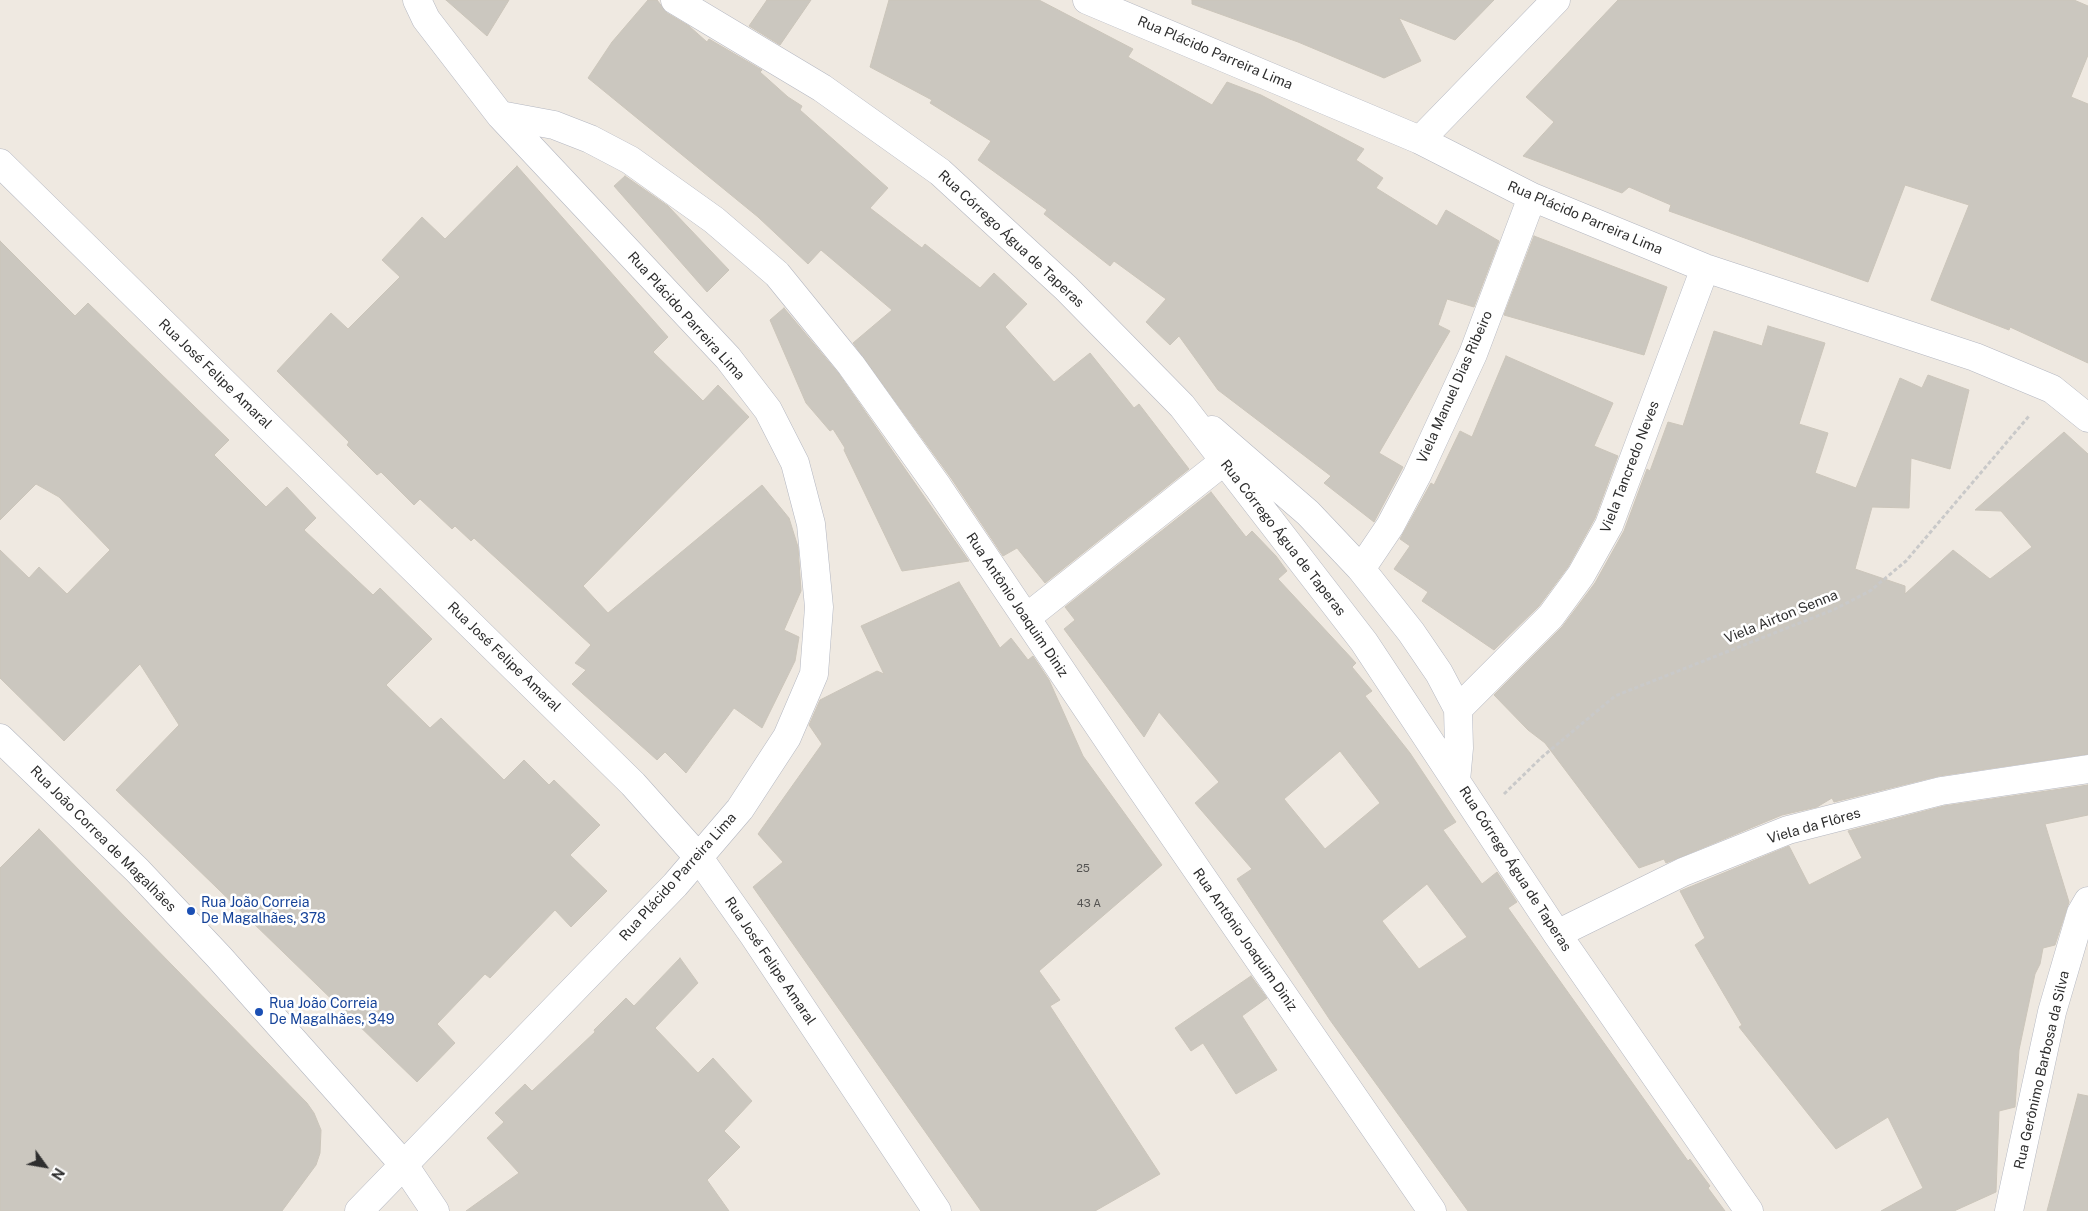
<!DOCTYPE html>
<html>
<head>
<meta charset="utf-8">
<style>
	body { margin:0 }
	#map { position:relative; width:2088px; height:1211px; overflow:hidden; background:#efe9e1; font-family:"Public Sans",sans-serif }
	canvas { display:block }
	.north { position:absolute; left:20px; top:1141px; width:50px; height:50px; -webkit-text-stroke:4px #fff; paint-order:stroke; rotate:122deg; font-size:14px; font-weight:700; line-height:20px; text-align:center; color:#2e2e2e }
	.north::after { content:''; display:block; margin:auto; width:18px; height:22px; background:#2e2e2e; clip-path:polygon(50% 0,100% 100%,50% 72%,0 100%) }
</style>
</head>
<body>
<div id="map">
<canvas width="2088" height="1211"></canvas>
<div class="north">N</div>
</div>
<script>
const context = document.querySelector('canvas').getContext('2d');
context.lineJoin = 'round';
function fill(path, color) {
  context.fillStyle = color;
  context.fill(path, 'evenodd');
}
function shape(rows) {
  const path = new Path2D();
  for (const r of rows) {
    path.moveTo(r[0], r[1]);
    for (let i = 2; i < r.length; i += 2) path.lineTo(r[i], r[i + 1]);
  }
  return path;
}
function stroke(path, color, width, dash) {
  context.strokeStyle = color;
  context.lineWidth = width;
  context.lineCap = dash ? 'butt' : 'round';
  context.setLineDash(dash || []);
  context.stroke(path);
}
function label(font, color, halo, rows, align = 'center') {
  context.font = font + ' "Public Sans",sans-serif';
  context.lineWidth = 5;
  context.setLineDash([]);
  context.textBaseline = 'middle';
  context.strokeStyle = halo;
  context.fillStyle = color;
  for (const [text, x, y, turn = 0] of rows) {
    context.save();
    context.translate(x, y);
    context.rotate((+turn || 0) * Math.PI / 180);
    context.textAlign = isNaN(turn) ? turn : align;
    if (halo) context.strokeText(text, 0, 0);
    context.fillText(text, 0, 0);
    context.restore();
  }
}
const building = shape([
	[446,0,509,0,487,36,446,0],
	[648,0,657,0,667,13,689,26,707,42,709,39,762,70,760,72,788,97,802,106,800,110,888,188,870,208,922,248,925,244,980,288,994,273,1027,304,1005,327,1054,382,1090,353,1134,408,1139,404,1189,469,1045,583,1017,548,1003,556,951,478,853,343,892,310,821,250,808,264,758,217,588,78,612,42,648,0],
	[767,0,811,0,780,45,749,26,767,0],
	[889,0,1039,0,1133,49,1128,57,1212,105,1227,82,1261,95,1364,149,1356,160,1383,178,1376,188,1437,226,1446,210,1499,241,1474,307,1447,299,1438,325,1450,331,1379,453,1403,467,1374,522,1324,483,1331,476,1218,390,1179,336,1170,345,1146,322,1166,299,1114,261,1110,266,1044,214,1047,210,978,160,991,141,930,103,932,100,870,67,889,0],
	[1192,0,1494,0,1455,40,1399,18,1421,61,1384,78,1298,42,1192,4,1192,0],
	[1618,0,2074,0,2088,6,2088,55,2071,97,2088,104,2088,363,2010,327,2009,330,1931,300,1969,205,1905,185,1868,282,1669,211,1671,205,1629,187,1622,193,1523,156,1554,122,1526,97,1618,0],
	[517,166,668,337,653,352,703,401,718,385,749,417,583,586,608,613,762,485,789,518,798,547,801,591,784,630,799,637,795,661,762,728,734,708,686,773,665,752,657,760,572,684,586,670,575,663,591,645,474,538,471,541,455,526,452,529,420,499,414,505,381,472,377,475,347,445,349,442,277,371,331,313,348,329,400,277,382,260,422,217,445,239,517,166],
	[625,176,668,206,729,270,707,292,614,186,625,176],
	[1534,236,1667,287,1644,355,1504,315,1534,236],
	[0,241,75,316,88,303,229,440,214,455,266,507,287,487,316,518,304,530,373,595,380,588,432,639,386,685,430,728,441,718,504,780,524,760,549,785,554,780,600,825,570,855,607,891,571,927,555,910,490,978,485,974,437,1024,455,1043,417,1082,116,790,179,725,140,664,64,741,0,678,0,550,29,578,39,567,67,594,110,550,59,497,36,484,0,520,0,241],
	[784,308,839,374,969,561,902,571,844,450,845,448,833,429,830,431,806,403,770,320,784,308],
	[1768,326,1825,343,1799,424,1828,433,1815,473,1856,488,1900,378,1922,388,1928,375,1969,390,1950,469,1911,458,1909,508,1872,507,1855,569,1905,586,1905,594,1953,550,1990,579,2032,547,2001,511,1975,510,2064,432,2088,454,2088,754,1939,776,1834,802,1832,798,1817,807,1782,815,1666,863,1664,859,1639,868,1545,743,1528,730,1494,695,1562,627,1595,583,1624,531,1647,469,1650,471,1668,422,1683,426,1714,331,1762,346,1768,326],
	[1506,356,1613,403,1594,446,1618,456,1595,518,1568,567,1539,606,1494,650,1422,601,1428,592,1394,569,1410,546,1400,539,1431,483,1434,485,1460,431,1472,437,1506,356],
	[1211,492,1246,537,1252,531,1276,556,1287,571,1278,579,1356,663,1352,667,1372,691,1365,696,1410,753,1456,822,1443,830,1482,884,1497,872,1517,902,1508,908,1688,1161,1690,1159,1710,1186,1708,1188,1725,1211,1468,1211,1330,1020,1237,879,1252,869,1195,803,1219,782,1159,712,1144,737,1064,629,1075,620,1065,607,1211,492],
	[1340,751,1380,803,1325,849,1284,799,1340,751],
	[1427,884,1467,937,1419,969,1382,921,1427,884],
	[959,582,1000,648,1011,638,1028,660,1033,656,1049,680,1083,756,1162,865,1039,971,1060,1000,1050,1006,1160,1174,1095,1211,981,1211,753,887,783,862,758,834,822,744,809,725,820,700,877,671,884,674,861,626,959,582],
	[2088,785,2088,815,2045,824,2069,902,2055,945,2043,948,2040,964,2035,974,2019,1050,2015,1107,1999,1111,1996,1192,1954,1211,1881,1211,1923,1188,1888,1117,1836,1149,1739,1027,1742,1025,1695,945,1705,938,1680,891,1789,846,1809,885,1862,858,1848,831,1944,806,2088,785],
	[39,829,307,1103,314,1113,321,1130,320,1153,316,1165,282,1211,0,1211,0,868,39,829],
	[680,958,698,983,655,1028,698,1073,713,1058,752,1101,724,1131,740,1147,707,1180,729,1211,466,1211,519,1173,487,1138,504,1122,495,1113,525,1084,532,1091,595,1032,594,1030,626,998,634,1006,680,958],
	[1251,976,1267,998,1242,1016,1277,1070,1236,1094,1203,1043,1191,1051,1175,1028,1251,976],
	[2078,1094,2088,1096,2088,1211,2047,1211,2078,1094]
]);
fill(building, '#cbc7bf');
stroke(building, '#cbc5ba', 1);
const minor = shape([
	[675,0,822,88,940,172,1066,288,1182,406,1364,642,1557,934,1749,1211],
	[1087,0,1420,140,1532,197,1705,268,1975,357,2052,389,2088,418],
	[500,115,554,125,590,139,630,160,714,220,777,274,851,365,938,487,1129,771,1432,1211],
	[1420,140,1556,0],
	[0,163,633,784,699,858,754,936,937,1211],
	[1212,430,1308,513,1361,569,1411,632,1439,673,1458,709,1459,748,1456,781],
	[1361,569,1390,526,1417,475,1473,354,1532,197],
	[1026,618,1223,462],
	[1458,709,1551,616,1581,575,1609,525,1705,268],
	[0,738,137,870,219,957,404,1165,435,1211],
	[1557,934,1683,872,1788,830,1941,791,2088,769],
	[359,1211,675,885,740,809,787,737,814,674,819,607,811,524,795,463,768,410,728,358,500,115,426,19,417,0],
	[2009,1211,2052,1012,2081,913,2088,901]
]);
stroke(minor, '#b4b7c1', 29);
stroke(shape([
	[1504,794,1542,757,1615,696,1835,609,1870,591,1906,561,2029,416]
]), '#c9c9c9', 3, [4, 2.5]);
stroke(minor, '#fff', 28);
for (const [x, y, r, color] of [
	[191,911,5,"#1a4fb4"],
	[259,1012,5,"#1a4fb4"]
]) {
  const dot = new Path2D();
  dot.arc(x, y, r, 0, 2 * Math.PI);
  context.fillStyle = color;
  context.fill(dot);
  stroke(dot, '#fff', 2);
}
label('11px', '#555452', null, [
	["25",1083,869],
	["43 A",1089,904]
]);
label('14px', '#2e2e2e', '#fff', [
	["Rua Plácido Parreira Lima",1215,53,23],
	["Rua Plácido Parreira Lima",1585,218,23],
	["Rua Córrego Água de Taperas",1011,239,43],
	["Rua Plácido Parreira Lima",686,316,48],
	["Rua José Felipe Amaral",215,374,44],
	["Viela Manuel Dias Ribeiro",1455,387,-66],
	["Viela Tancredo Neves",1630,467,-69],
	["Rua Córrego Água de Taperas",1283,538,52],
	["Rua Antônio Joaquim Diniz",1017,605,56],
	["Viela Airton Senna",1781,617,-22],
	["Rua José Felipe Amaral",504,657,44],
	["Viela da Flôres",1814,826,-16],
	["Rua João Correa de Magalhães",103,839,45],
	["Rua Córrego Água de Taperas",1515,869,57],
	["Rua Plácido Parreira Lima",678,877,-48],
	["Rua Antônio Joaquim Diniz",1245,940,55],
	["Rua José Felipe Amaral",770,961,56],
	["Rua Gerônimo Barbosa da Silva",2042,1070,-77]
]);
label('14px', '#164399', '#fff', [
	["Rua João Correia",201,903],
	["De Magalhães, 378",201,919],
	["Rua João Correia",269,1004],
	["De Magalhães, 349",269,1020]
], 'left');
</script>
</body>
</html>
